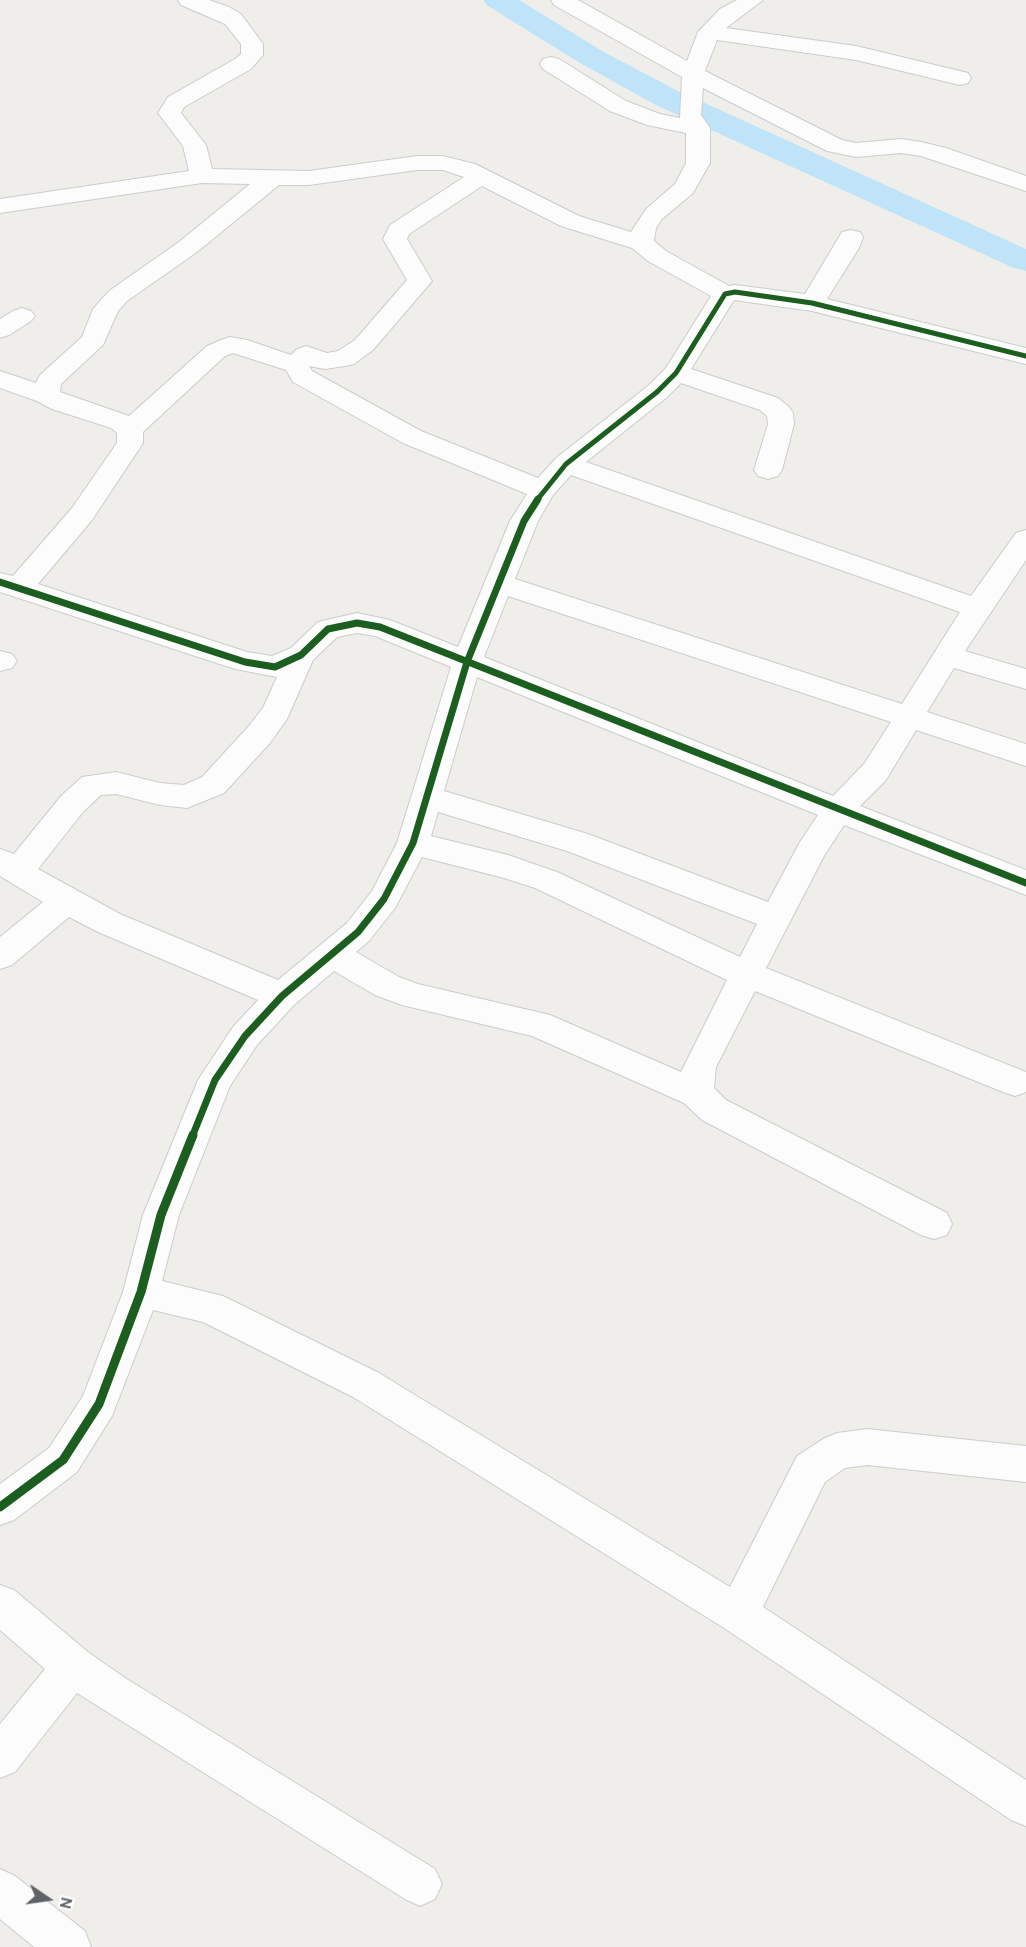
<!DOCTYPE html>
<html>
<head>
<meta charset="utf-8">
<style>
	body { margin:0 }
	#map { position:relative; width:1026px; height:1947px; overflow:hidden; background:#efeeea; font-family:Cabin,sans-serif }
	canvas { display:block }
	.north { position:absolute; left:18px; top:1869px; width:60px; height:60px; -webkit-text-stroke:4px #fff; paint-order:stroke; rotate:103deg; font-size:16px; font-weight:700; line-height:24px; text-align:center; color:#5f6368 }
	.north::after { content:''; display:block; margin:auto; width:21px; height:27px; background:#5f6368; clip-path:polygon(50% 0,100% 100%,50% 72%,0 100%) }
</style>
</head>
<body>
<div id="map">
<canvas width="1026" height="1947"></canvas>
<div class="north">N</div>
</div>
<script>
const context = document.querySelector('canvas').getContext('2d');
context.lineJoin = 'round';
function shape(rows) {
  const path = new Path2D();
  for (const r of rows) {
    path.moveTo(r[0], r[1]);
    for (let i = 2; i < r.length; i += 2) path.lineTo(r[i], r[i + 1]);
  }
  return path;
}
function fill(path, color) {
  context.fillStyle = color;
  context.fill(path, 'evenodd');
}
function stroke(path, color, width, dash) {
  context.strokeStyle = color;
  context.lineWidth = width;
  context.lineCap = dash ? 'butt' : 'round';
  context.setLineDash(dash || []);
  context.stroke(path);
}
fill(shape([
	[483,0,519,0,602,51,676,90,1026,249,1026,271,1014,268,654,104,580,63,488,6,483,0]
]), '#bfe3f9');
const minor = shape([
	[178,0,209,0,229,7,241,14,263,44,263,55,251,69,184,107,181,113,206,145,212,169,309,171,417,156,443,156,475,164,579,216,631,232,646,209,675,184,686,163,686,133,647,125,610,111,543,69,540,64,543,59,551,57,559,59,626,101,660,114,680,118,682,77,554,5,551,0,578,0,687,61,698,32,720,9,737,0,763,0,726,28,856,46,968,73,971,78,968,83,960,85,856,60,717,40,705,71,842,140,856,143,901,139,921,142,946,148,1026,176,1026,191,921,156,901,153,856,157,827,151,703,88,701,115,710,128,710,163,693,193,662,219,656,228,654,241,666,251,729,286,735,285,805,294,842,232,851,230,860,232,863,237,859,248,827,299,1026,348,1026,364,812,311,734,300,691,369,778,398,789,407,793,413,794,424,782,470,778,476,768,479,758,476,754,470,768,424,767,416,760,410,681,383,666,398,586,462,971,596,1016,533,1026,530,1026,560,965,651,1026,669,1026,689,954,668,927,712,1026,744,1026,766,916,730,886,780,860,806,1026,870,1026,895,844,825,824,856,766,968,1026,1072,1026,1092,1015,1096,1003,1092,755,991,716,1067,714,1088,726,1100,947,1213,952,1224,947,1235,934,1239,921,1235,702,1120,684,1103,532,1036,402,1005,375,995,334,971,294,1005,257,1045,230,1086,179,1215,162,1281,223,1296,379,1373,730,1587,797,1456,823,1439,837,1433,867,1429,1026,1446,1026,1482,867,1465,845,1468,825,1482,763,1607,1026,1780,1026,1826,1011,1820,724,1628,353,1397,203,1322,153,1310,112,1416,77,1472,14,1520,0,1525,0,1484,49,1448,83,1396,123,1292,143,1215,198,1080,233,1027,258,1000,98,932,69,917,12,965,0,969,0,937,43,902,0,876,0,849,14,854,61,796,82,777,116,772,160,783,184,785,202,777,248,727,263,708,277,677,235,669,0,592,0,573,13,576,72,508,117,443,117,433,111,428,52,409,37,401,0,388,0,371,36,383,40,375,82,337,93,309,109,291,179,242,250,184,202,183,0,213,0,199,189,171,183,146,158,113,168,97,235,59,241,54,241,44,225,24,181,5,178,0],
	[417,170,443,170,464,177,390,225,383,239,407,280,355,340,338,351,327,353,306,346,297,349,291,355,247,340,230,337,221,340,207,346,129,416,60,392,61,384,103,345,118,311,127,301,197,252,279,185,309,185,417,170],
	[482,186,561,226,632,248,648,261,711,296,666,368,648,386,556,458,538,478,421,431,312,371,309,366,325,369,345,366,354,364,373,350,432,281,407,239,409,234,482,186],
	[233,353,286,370,293,382,403,443,527,494,510,521,458,647,390,620,357,613,318,622,291,648,272,656,247,652,38,584,92,520,143,443,143,432,225,356,233,353],
	[571,475,960,612,902,704,515,579,538,521,553,495,571,475],
	[508,596,891,722,864,764,833,796,484,657,508,596],
	[357,633,375,636,451,667,397,843,372,891,347,923,278,980,120,914,38,869,83,812,101,795,116,794,160,805,187,808,224,793,270,743,287,719,313,660,337,637,357,633],
	[477,677,818,815,800,842,768,902,588,834,444,791,477,677],
	[438,812,567,851,757,924,740,957,557,872,508,855,431,836,438,812],
	[422,857,504,878,535,888,727,980,681,1072,550,1015,418,984,399,977,356,952,369,941,395,908,422,857],
	[22,308,31,311,35,316,31,321,9,335,0,338,0,319,13,311,22,308],
	[0,651,12,654,17,661,12,668,0,671,0,651],
	[0,1585,14,1590,88,1652,125,1678,435,1869,442,1884,435,1899,420,1906,405,1899,77,1693,15,1772,0,1778,0,1724,45,1669,0,1630,0,1585],
	[0,1869,15,1876,85,1931,91,1947,34,1947,0,1919,0,1869]
]);
stroke(minor, '#cbcccc', 2);
fill(minor, '#fdfcfc');
stroke(shape([
	[537,500,566,464,657,392,676,373,725,294,735,292,812,303,1026,356]
]), '#1b5e20', 5);
stroke(shape([
	[0,582,245,662,275,667,301,655,328,629,357,623,380,627,1026,883],
	[192,1137,215,1080,245,1036,282,996,358,932,384,899,413,843,467,662,524,521,538,499]
]), '#1b5e20', 7);
stroke(shape([
	[0,1507,63,1460,99,1404,141,1292,161,1215,193,1135]
]), '#1b5e20', 9);
</script>
</body>
</html>
